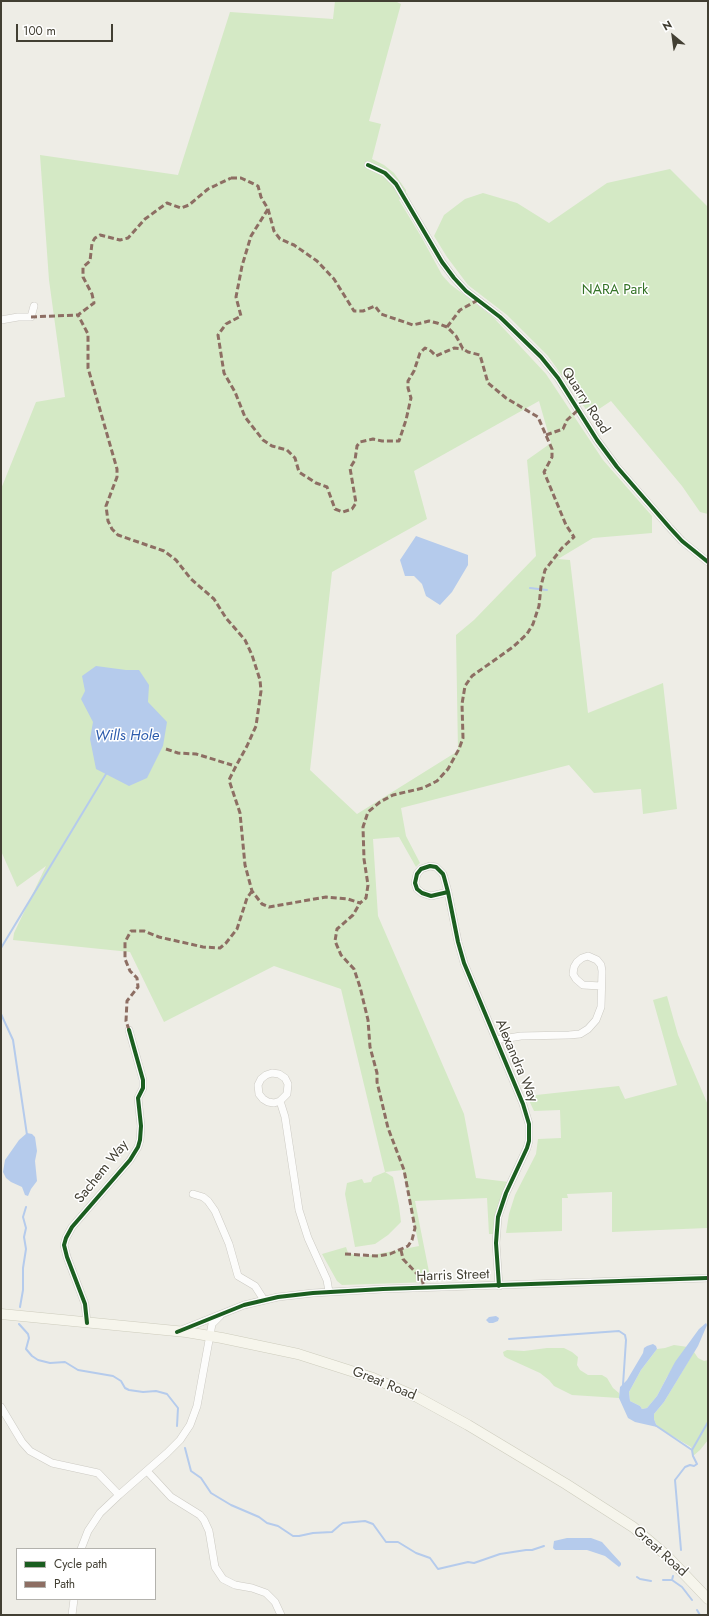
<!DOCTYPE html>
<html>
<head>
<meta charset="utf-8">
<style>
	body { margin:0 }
	#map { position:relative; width:709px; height:1616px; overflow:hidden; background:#eeede6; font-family:Jost,sans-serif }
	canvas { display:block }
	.frame { position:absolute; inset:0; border:2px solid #423f33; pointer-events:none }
	.legend { position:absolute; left:16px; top:1548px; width:140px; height:52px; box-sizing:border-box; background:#fff; border:1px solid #b3b2ad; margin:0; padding:5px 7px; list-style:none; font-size:12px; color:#423f33 }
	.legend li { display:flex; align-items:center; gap:8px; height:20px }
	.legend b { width:20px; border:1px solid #b3b2ad }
	.north { position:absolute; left:653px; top:16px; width:40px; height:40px; -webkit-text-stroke:3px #fff; paint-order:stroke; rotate:331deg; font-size:11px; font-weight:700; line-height:16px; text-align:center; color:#423f33 }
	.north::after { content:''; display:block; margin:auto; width:14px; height:18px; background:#423f33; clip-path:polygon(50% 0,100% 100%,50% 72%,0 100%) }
	.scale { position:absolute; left:16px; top:24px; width:97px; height:18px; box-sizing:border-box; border:2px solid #423f33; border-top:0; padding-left:5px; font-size:12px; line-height:14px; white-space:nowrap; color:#423f33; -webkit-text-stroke:3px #fff; paint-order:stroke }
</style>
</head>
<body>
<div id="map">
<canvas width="709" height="1616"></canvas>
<div class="frame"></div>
<ul class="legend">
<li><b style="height:5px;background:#1b5e20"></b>Cycle path</li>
<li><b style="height:5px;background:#8d6e63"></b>Path</li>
</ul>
<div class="north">N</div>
<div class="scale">100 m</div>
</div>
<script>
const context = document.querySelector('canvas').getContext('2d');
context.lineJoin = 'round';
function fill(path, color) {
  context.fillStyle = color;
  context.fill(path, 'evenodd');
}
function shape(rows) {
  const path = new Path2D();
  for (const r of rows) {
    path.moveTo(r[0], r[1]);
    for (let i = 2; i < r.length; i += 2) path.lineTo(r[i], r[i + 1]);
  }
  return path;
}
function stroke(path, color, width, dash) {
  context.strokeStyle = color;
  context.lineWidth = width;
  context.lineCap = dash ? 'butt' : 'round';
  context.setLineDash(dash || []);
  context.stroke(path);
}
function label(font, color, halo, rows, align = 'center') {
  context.font = font + ' Jost,sans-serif';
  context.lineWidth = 3;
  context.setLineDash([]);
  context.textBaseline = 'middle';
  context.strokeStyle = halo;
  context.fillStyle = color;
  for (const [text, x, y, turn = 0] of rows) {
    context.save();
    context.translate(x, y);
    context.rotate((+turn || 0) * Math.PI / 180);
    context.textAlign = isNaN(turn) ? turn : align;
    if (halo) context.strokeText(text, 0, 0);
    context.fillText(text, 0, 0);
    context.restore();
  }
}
fill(shape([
	[335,1,395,1,401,4,369,121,381,124,372,159,384,165,394,173,406,190,406,193,408,194,399,200,422,238,442,275,450,284,493,317,546,374,603,460,652,516,652,533,593,538,558,559,570,560,588,713,663,683,677,809,643,814,641,789,594,793,569,765,401,808,406,836,420,863,416,867,399,837,373,839,378,916,464,1114,476,1178,509,1182,494,1234,489,1234,487,1198,415,1201,431,1282,342,1285,337,1281,322,1254,346,1247,348,1253,362,1257,419,1246,403,1170,385,1172,393,1177,399,1206,401,1222,388,1235,375,1244,355,1247,345,1194,347,1183,362,1179,364,1183,371,1182,373,1177,385,1172,341,989,274,966,164,1022,130,952,13,940,14,933,46,866,17,887,1,851,1,489,36,402,65,397,49,280,40,155,178,175,230,12,333,19],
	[539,401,551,443,527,460,536,556,474,620,456,635,458,751,357,814,310,770,332,572,427,519,414,471],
	[670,169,708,207,708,514,700,512,682,486,611,401,590,415,548,356,507,315,468,285,447,257,434,236,444,215,465,199,483,193,517,203,549,223,607,183],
	[667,996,678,1035,708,1105,707,1228,612,1232,612,1192,567,1194,568,1198,562,1198,562,1231,506,1233,509,1214,515,1195,536,1154,538,1139,561,1138,560,1110,534,1111,527,1096,619,1086,625,1099,677,1085,653,1000],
	[674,1345,688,1347,667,1377,657,1396,647,1408,642,1409,640,1406,630,1401,629,1392,641,1370,657,1349,665,1348],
	[547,1348,564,1348,572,1352,578,1357,577,1365,580,1370,588,1375,602,1375,607,1378,613,1388,619,1393,619,1398,572,1395,554,1386,549,1380,540,1373,507,1358,504,1356,503,1352,507,1350,524,1351],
	[694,1352,698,1358,704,1361,708,1360,708,1440,700,1450,693,1456,692,1450,691,1447,657,1427,654,1419,654,1414,664,1402]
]), '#d4e9c5');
fill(shape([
	[416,536,468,555,468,565,452,592,440,605,426,596,422,584,414,576,405,576,400,560],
	[96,666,126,670,139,670,149,685,148,702,167,722,163,746,147,778,129,786,96,769,90,739,93,722,81,699,85,691,82,676],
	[27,1133,32,1134,35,1137,37,1151,35,1161,37,1181,31,1189,28,1196,25,1195,22,1187,11,1182,6,1178,3,1172,5,1160,19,1140],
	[496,1316,499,1318,498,1321,493,1323,489,1323,486,1320,489,1317],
	[706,1323,707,1325,698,1346,664,1402,654,1414,654,1419,657,1427,635,1422,628,1418,619,1398,620,1387,627,1380,643,1353,644,1348,647,1346,653,1344,656,1346,657,1349,641,1370,629,1392,630,1401,640,1406,642,1409,647,1408,657,1396,675,1362,699,1329],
	[567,1538,591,1538,602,1542,610,1551,621,1563,621,1565,619,1567,605,1556,587,1550,555,1550,553,1548,554,1541]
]), '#b5cbec');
stroke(shape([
	[530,588,547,590],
	[1,948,106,774],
	[1,1014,13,1040,27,1135],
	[20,1307,23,1290,23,1268,26,1249,24,1237,26,1228,23,1217,26,1207],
	[19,1324,28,1334,29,1338,26,1349,32,1356,38,1360,50,1363,65,1362,78,1370,113,1376,121,1381,125,1388,129,1390,143,1392,156,1391,167,1394,178,1408,177,1426],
	[509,1339,619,1331,625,1335,626,1340,623,1385],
	[655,1425,692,1450],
	[185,1448,191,1471,201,1478,211,1493,231,1505,259,1517,267,1523,278,1526,293,1536,299,1536,313,1533,332,1532,340,1525,343,1523,365,1521,373,1524,386,1542,398,1542,416,1553,430,1558,438,1569,468,1562,474,1563,500,1554,526,1550,532,1550,544,1546],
	[681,1550,675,1480,685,1467,690,1465,694,1466,697,1464,693,1456,692,1450,708,1422],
	[673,1576,672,1580,682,1587,692,1600],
	[637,1577,640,1579,651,1581],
	[663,1580,672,1580],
	[697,1610,700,1615]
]), '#b5cbec', 2);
const street = shape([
	[368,165,385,173,396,184,442,262,454,278,466,291,500,317,541,357,558,378,597,440,617,467,670,528,682,541,708,562],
	[1,320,18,317,31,317,34,306],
	[448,892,431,896,422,893,417,889,415,883,417,874,421,869,430,866,436,867,443,874,444,877,448,892,458,942,464,963,523,1104,529,1124,529,1141,527,1148,506,1193,498,1217,496,1243,499,1286],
	[496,1040,521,1036,569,1035,580,1034,588,1029,596,1020,601,1007,602,971,601,965,597,960,588,956,582,958,577,962,574,967,573,974,576,979,583,985,601,986],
	[280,1101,274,1103,268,1102,263,1099,259,1094,258,1085,261,1079,266,1075,272,1073,279,1074,285,1078,288,1084,287,1094,280,1101,285,1117,299,1210,308,1238,327,1280,329,1292],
	[193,1194,203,1197,208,1201,215,1211,229,1244,238,1276,255,1286,264,1300],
	[87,1323,85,1304,67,1257,64,1245,66,1238,72,1227,130,1160,138,1147,140,1140,141,1126,138,1098,143,1088,143,1080,129,1030],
	[179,1331,244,1305,278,1297,313,1293,383,1289,708,1278],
	[1,1407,22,1442,30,1451,52,1463,98,1473,119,1495],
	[147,1471,171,1497,200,1515,204,1520,209,1531,215,1567,223,1579,235,1585,252,1588,266,1593,275,1602,281,1615],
	[81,1549,88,1531,100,1513,119,1495,167,1453,180,1440,190,1425,197,1406,212,1324,220,1316],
	[72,1615,74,1599]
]);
const secondary = shape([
	[1,1314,186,1332,222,1338,298,1354,373,1378,417,1397,468,1425,566,1484,633,1527,666,1555,708,1599]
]);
stroke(street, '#cccac3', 8);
stroke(secondary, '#cdccbd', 11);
stroke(street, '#fcfcfb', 7);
stroke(secondary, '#f6f5ec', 10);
stroke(shape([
	[231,178,241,178,258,186,261,197,268,209,274,231,280,239,294,245,317,261,334,279,354,311,363,311,375,306,381,314,413,325,429,321,437,323,447,327,456,336,463,349,468,352,480,355,488,383,506,398,538,417,552,449,552,457,544,472,566,525,574,537,562,548,545,570,541,586,539,606,533,624,527,634,513,647,472,676,465,686,462,704,463,738,459,749,448,769,437,781,423,788,393,795,380,802,368,812,363,827,364,859,368,885,366,898,360,903,348,899,326,897,269,907,262,904,252,891,245,865,240,813,229,780,236,766,247,746,256,726,261,691,260,680,252,655,245,640,226,618,214,599,191,579,176,560,164,551,118,535,112,529,108,521,106,506,117,477,117,469,88,368,88,334,78,315,94,303,92,294,83,277,83,267,90,261,92,243,95,238,100,235,120,240,128,238,145,219,167,203,181,208,189,205,208,189,231,178],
	[268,209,251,236,242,266,236,297,241,316,226,324,218,335,224,373,235,392,245,417,263,440,272,446,287,450,295,458,299,472,316,483,327,487,335,509,343,512,352,509,356,503,350,468,355,460,357,446,360,442,373,439,382,441,399,441,406,420,411,398,408,388,408,381,414,371,420,353,425,348,431,351,436,356,454,348,463,349],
	[31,317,78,315],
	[447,327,460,310,478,300],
	[546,435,563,429,567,420,578,410],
	[166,749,178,753,196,754,232,765],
	[129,1030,126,1021,127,1001,138,987,137,978,130,971,125,959,125,942,131,931,144,931,159,937,203,947,220,948,226,943,237,929,247,898,252,891],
	[401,1250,403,1259,422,1279,424,1288],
	[345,1254,378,1256,390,1254,408,1246,412,1240,415,1228,404,1170,388,1128,377,1082,377,1073,370,1047,368,1020,360,987,354,969,341,955,335,941,337,929,353,915,360,903]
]), '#8d6e63', 3, [6, 3]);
stroke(shape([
	[368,165,385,173,396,184,442,262,454,278,466,291,500,317,541,357,558,378,597,440,617,467,670,528,682,541,708,562],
	[448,892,431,896,422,893,417,889,415,883,417,874,421,869,430,866,436,867,443,874,444,877,448,892,458,942,464,963,523,1104,529,1124,529,1141,527,1148,506,1193,498,1217,496,1243,499,1286],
	[87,1323,85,1304,67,1257,64,1245,66,1238,72,1227,130,1160,138,1147,140,1140,141,1126,138,1098,143,1088,143,1080,129,1030],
	[177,1332,244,1305,278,1297,313,1293,383,1289,708,1278]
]), '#1b5e20', 4);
label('14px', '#347327', '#fff', [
	["NARA Park",615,291]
]);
label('14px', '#423f33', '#fff', [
	["Quarry Road",585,401,57],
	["Alexandra Way",516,1061,67],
	["Sachem Way",102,1172,-51],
	["Harris Street",453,1276,-2],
	["Great Road",384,1384,22],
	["Great Road",660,1552,42]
]);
label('italic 15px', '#2d5cad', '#fff', [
	["Wills Hole",127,736]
]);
</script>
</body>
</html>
